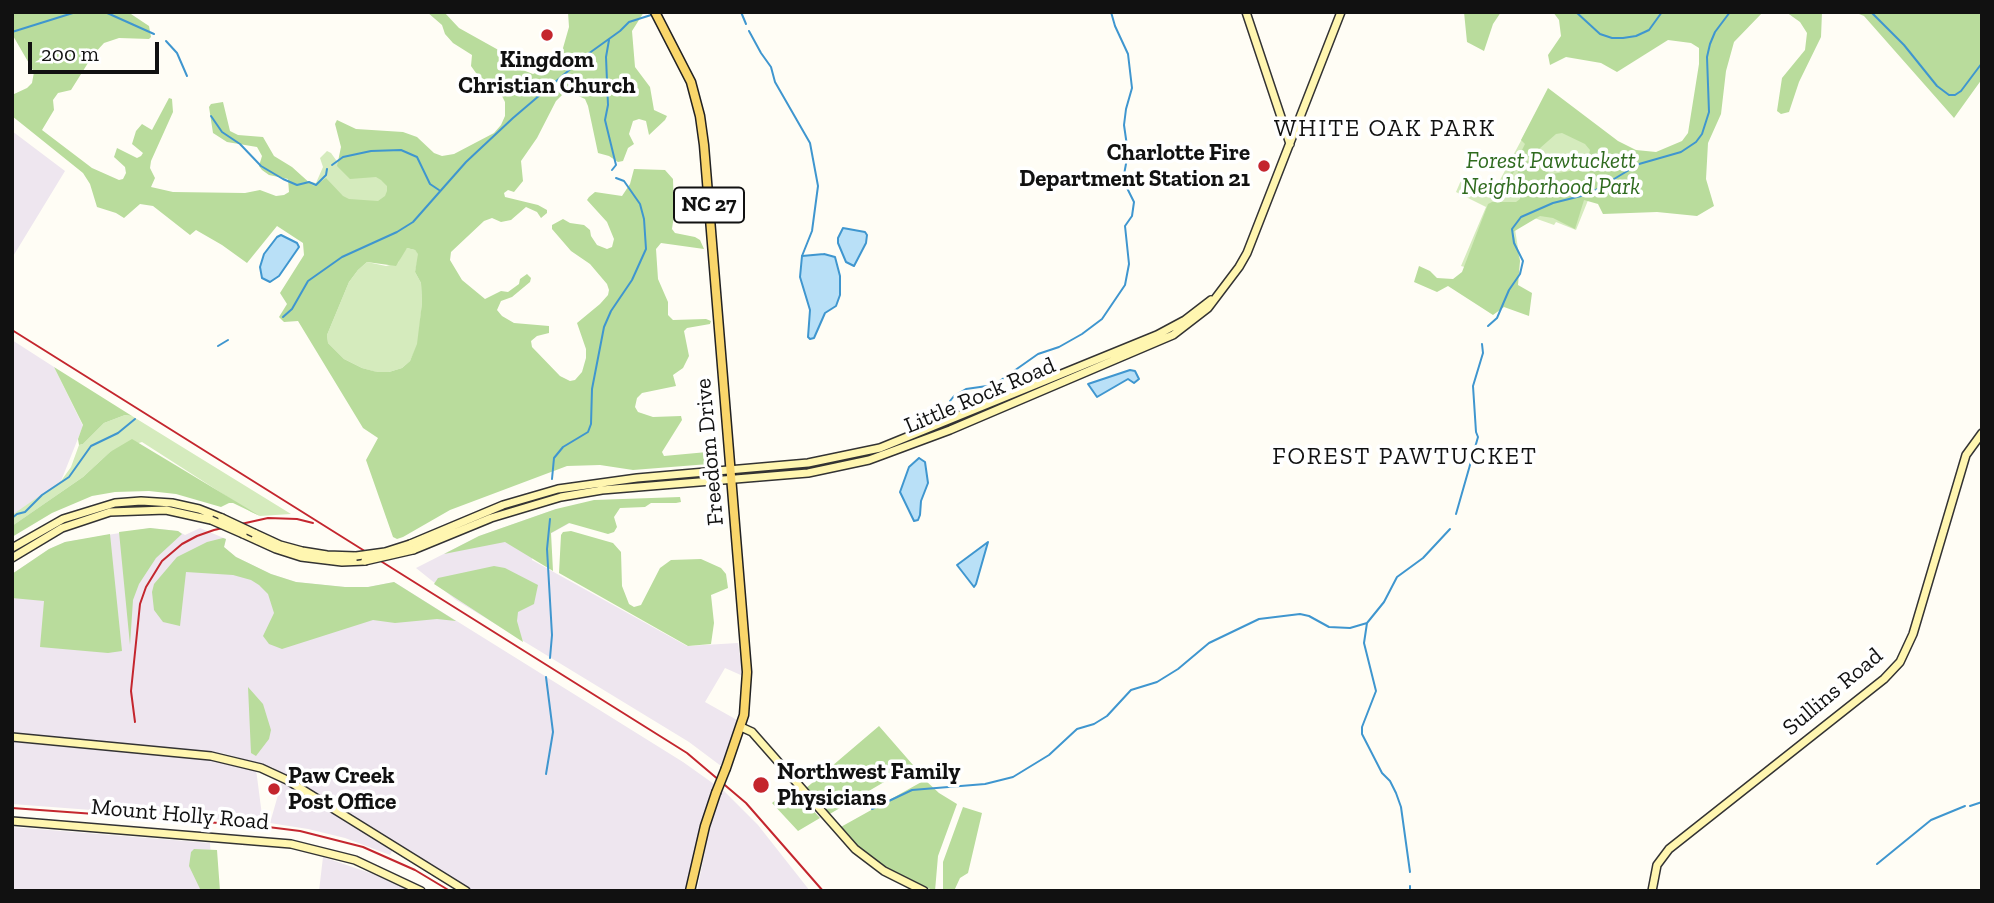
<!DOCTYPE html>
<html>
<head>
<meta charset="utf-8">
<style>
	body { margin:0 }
	#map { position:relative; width:1994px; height:903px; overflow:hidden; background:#fffdf5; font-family:"Zilla Slab",serif }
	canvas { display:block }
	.frame { position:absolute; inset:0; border:14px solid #111; pointer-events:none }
	.scale { position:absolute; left:28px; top:42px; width:131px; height:32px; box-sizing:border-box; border:4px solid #111; border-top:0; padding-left:9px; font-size:21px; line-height:24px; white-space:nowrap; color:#111; -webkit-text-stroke:5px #fff; paint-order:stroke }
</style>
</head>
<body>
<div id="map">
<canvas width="1994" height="903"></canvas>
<div class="frame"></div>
<div class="scale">200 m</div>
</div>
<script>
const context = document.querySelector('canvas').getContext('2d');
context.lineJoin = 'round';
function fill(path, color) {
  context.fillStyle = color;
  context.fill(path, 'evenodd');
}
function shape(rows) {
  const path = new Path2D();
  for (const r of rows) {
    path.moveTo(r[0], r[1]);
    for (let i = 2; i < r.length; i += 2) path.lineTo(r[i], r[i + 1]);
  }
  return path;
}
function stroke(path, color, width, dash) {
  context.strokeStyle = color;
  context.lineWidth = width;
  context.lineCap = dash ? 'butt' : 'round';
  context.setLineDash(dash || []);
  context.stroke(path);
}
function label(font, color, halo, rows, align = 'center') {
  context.font = font + ' "Zilla Slab",serif';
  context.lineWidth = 7;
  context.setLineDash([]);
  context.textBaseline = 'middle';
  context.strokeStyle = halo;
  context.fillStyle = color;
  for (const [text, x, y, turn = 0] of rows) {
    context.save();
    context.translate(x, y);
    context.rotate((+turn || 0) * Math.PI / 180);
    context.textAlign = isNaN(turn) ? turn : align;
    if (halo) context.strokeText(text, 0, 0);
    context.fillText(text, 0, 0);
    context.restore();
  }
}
fill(shape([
	[12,131,65,171,12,258],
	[12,340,54,367,83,426,61,481,58,494,12,526],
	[556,509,595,509,532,544,532,560,687,646,738,643,743,676,725,668,705,702,737,720,721,766,689,742,456,600,416,568,479,536],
	[150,528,178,531,185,535,200,528,226,539,224,547,236,557,271,574,296,582,345,587,368,587,394,582,683,762,714,784,685,891,471,891,272,767,222,753,12,733,12,574,49,549,65,542],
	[12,742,202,759,241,764,256,769,263,823,12,804],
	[282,781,393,849,390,855,345,838,308,829,270,823],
	[723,790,758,825,810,891,697,891,710,825],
	[12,827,210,843,213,891,12,891],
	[323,857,373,874,410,891,319,891]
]), '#eee6ef');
fill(shape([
	[1546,94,1672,178,1593,188,1576,230,1556,222,1554,225,1512,210,1520,261,1512,281,1461,266,1486,207,1456,192,1462,178,1493,193],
	[327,151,331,153,346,174,380,174,391,186,387,203,318,199,304,181,316,183,323,167,320,158],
	[407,248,415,250,419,254,415,272,421,283,422,303,418,344,410,361,402,368,389,372,376,372,362,368,344,359,328,343,327,335,349,282,358,270,367,262,386,266,398,263,403,251],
	[125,415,132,416,291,514,260,516,251,512,142,442,110,452,83,477,12,526,12,515,61,481,71,467,79,445,83,444,104,423]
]), '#d5ebbd');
fill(shape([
	[12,12,128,12,149,26,151,37,149,39,119,38,104,43,93,55,71,90,58,93,53,100,54,110,42,130,92,168,119,180,123,179,126,173,125,167,114,157,117,148,137,158,141,156,143,153,132,144,136,131,142,124,152,130,169,98,172,99,173,112,151,161,150,168,155,178,151,187,173,192,245,193,260,190,276,196,284,195,289,192,288,179,269,175,262,170,259,166,262,156,257,147,227,142,213,133,209,107,211,104,223,102,230,131,238,135,263,137,274,156,292,167,312,185,315,186,326,178,343,196,349,199,378,201,385,196,387,191,387,186,381,180,376,177,350,179,337,166,341,147,335,124,337,120,356,129,403,132,417,137,434,153,442,156,454,154,494,133,501,125,505,116,505,102,501,94,476,73,471,66,472,55,453,43,445,34,442,25,427,12,444,12,459,28,502,52,520,69,533,74,551,66,561,55,569,27,568,12,644,12,632,31,635,67,650,87,654,110,667,116,665,120,649,135,646,121,639,119,633,121,629,134,634,144,628,148,623,161,618,162,609,156,598,153,588,106,585,99,572,93,563,94,556,101,537,138,521,161,523,181,514,192,508,190,504,193,505,197,538,205,547,210,547,213,541,218,537,212,526,207,511,220,501,222,492,218,484,221,451,252,450,260,462,280,485,299,501,291,508,292,519,284,520,279,527,274,531,278,530,282,512,297,501,301,497,310,502,316,514,323,549,326,549,333,537,336,531,341,532,347,560,376,570,381,575,380,582,372,586,358,586,349,577,323,600,304,608,295,609,290,607,284,590,264,571,251,552,229,552,225,563,219,570,223,584,225,590,230,591,236,597,245,607,249,612,247,614,239,607,222,587,200,589,197,595,192,622,196,630,184,634,169,665,170,673,179,674,215,672,229,675,233,695,237,700,240,704,249,661,243,656,249,658,279,668,302,668,315,673,320,706,319,711,321,710,324,687,328,684,331,689,356,683,368,673,375,676,386,642,393,637,398,635,407,638,412,653,417,681,416,682,420,662,452,664,456,718,451,720,454,718,459,709,464,633,470,600,465,567,466,450,510,403,537,397,539,393,537,366,460,378,438,363,428,298,321,284,322,279,317,287,304,280,293,304,255,303,243,277,226,247,263,222,245,196,230,190,235,153,206,140,204,124,218,116,213,97,207,90,184,83,173,12,116,12,95,27,88,32,83,34,72,12,34],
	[407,248,415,250,418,254,415,272,421,283,422,303,417,344,410,361,402,368,389,372,377,372,362,368,344,359,328,343,327,335,349,282,358,270,367,262,396,266],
	[1464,12,1501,12,1493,24,1484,51,1467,42],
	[1553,12,1763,12,1734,42,1726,71,1721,114,1708,143,1706,179,1714,206,1697,216,1657,212,1603,214,1598,204,1584,200,1575,229,1553,218,1540,216,1513,232,1520,261,1518,285,1532,293,1529,316,1504,307,1493,315,1448,286,1437,292,1414,282,1419,266,1430,271,1437,278,1453,279,1462,272,1488,204,1492,202,1516,202,1520,199,1521,190,1518,183,1513,181,1523,163,1537,157,1540,159,1542,170,1552,174,1570,171,1588,158,1590,150,1585,144,1562,133,1556,134,1531,156,1521,160,1503,190,1500,193,1494,193,1502,179,1507,180,1525,144,1521,140,1548,88,1618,141,1636,150,1656,152,1682,141,1688,133,1699,64,1699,48,1691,43,1668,40,1617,72,1601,63,1566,57,1550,65,1548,55,1561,36,1559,20],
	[1786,12,1822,12,1821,37,1799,82,1789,112,1781,114,1777,111,1782,78,1805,50,1807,33,1800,22],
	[1854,12,1982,12,1982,79,1954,118,1864,16],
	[54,367,132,416,125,415,104,423,83,444,79,445,78,439,83,425],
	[132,439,260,516,233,503,229,503,221,507,176,494,149,491,115,492,92,496,52,513,12,537,12,526,83,477,110,452],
	[680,497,681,502,676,503,651,503,645,507,620,508,614,517,617,527,614,532,608,534,569,523,551,533,553,571,505,542,444,554,479,536,556,509,594,500],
	[150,528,178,531,182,534,156,558,139,584,133,600,130,645,119,532],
	[571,531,613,543,621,552,622,586,629,604,634,607,641,605,660,568,671,560,701,559,721,568,726,574,728,588,711,595,714,623,711,644,688,646,559,573,561,535,563,532],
	[110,534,122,651,108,653,40,647,44,601,12,598,12,574,49,549,65,542],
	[223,538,226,539,224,547,236,557,271,574,296,582,345,587,368,587,394,582,456,621,437,619,395,623,373,620,282,649,269,644,263,636,274,613,268,594,259,585,251,580,233,575,186,572,180,626,163,622,154,610,152,592,154,584,177,557,207,542],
	[494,566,505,568,538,585,534,604,518,612,517,621,523,642,434,584,438,578],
	[248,687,263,704,271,730,269,739,256,756,251,753],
	[879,726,913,765,828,815,805,789],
	[925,780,939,793,957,804,938,856,935,891,892,873,877,862,859,849,839,828],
	[792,787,820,818,798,831,772,803],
	[963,807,982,813,968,873,960,878,954,891,943,891,943,862],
	[194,849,217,850,220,891,201,891,189,866,191,852]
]), '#b9dc9c');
const water = shape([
	[843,228,865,232,867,235,866,243,854,266,846,262,838,243,838,238,843,228],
	[281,235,297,243,299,247,279,276,270,282,262,278,260,267,264,254,277,237,281,235],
	[824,254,835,257,840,276,840,295,836,306,825,313,814,338,810,339,808,337,810,310,800,277,802,256,824,254],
	[1130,370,1135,371,1139,379,1134,383,1128,379,1097,397,1088,384,1130,370],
	[919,458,925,462,928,483,921,501,920,515,918,520,914,521,900,492,909,467,919,458],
	[988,542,976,584,974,587,957,565,988,542]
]);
fill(water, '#b9e0f7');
stroke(water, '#3f96cf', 2);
stroke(shape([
	[105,12,154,34],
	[741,12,746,24],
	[1576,12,1600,34,1612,38,1623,38,1636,36,1649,30,1662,12],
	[1871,12,1904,45,1937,86,1949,95,1955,95,1961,91,1982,63],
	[749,31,761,53,771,67,775,82,810,143,818,186,812,231,802,256],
	[12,32,76,12],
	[609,40,606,57,608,105,605,120,616,165,612,170],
	[166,41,177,53,187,76],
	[211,116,222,132,240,144,261,166,283,179,297,185,309,182,316,185,326,175,327,169],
	[332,165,343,157,371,151,401,150,417,157,430,184,439,190],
	[283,317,292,309,308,281,342,257,397,232,413,222,466,162,513,118,588,54,620,31,629,22,651,15],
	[1488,326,1497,318,1509,290,1520,274,1523,261,1514,243,1512,229,1521,217,1553,203,1589,194,1639,164,1681,152,1696,142,1702,134,1709,112,1707,57,1710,44,1715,32,1730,12],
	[218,346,228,340],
	[950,401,954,396,966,389,994,385,1038,354,1059,347,1082,334,1102,319,1125,285,1129,264,1125,226,1132,216,1134,202,1123,180,1128,153,1124,125,1126,109,1132,88,1128,54,1115,26,1111,12],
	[552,479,554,458,563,447,588,432,591,424,592,389,604,327,611,311,632,280,646,249,644,219,640,204,624,181,616,178],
	[1456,514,1478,437,1476,432,1473,386,1483,353,1482,344],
	[12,518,17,514,25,512,42,495,69,477,91,446,118,433,135,419],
	[550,658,552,635,547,549,550,519],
	[546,774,553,732,546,677],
	[1970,806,1982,802],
	[872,809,912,790,985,784,1013,777,1049,755,1077,729,1094,724,1107,716,1131,690,1157,682,1178,669,1209,643,1259,619,1300,614,1309,616,1329,627,1350,628,1367,623],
	[1877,864,1931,820,1965,806],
	[1410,872,1401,807,1396,793,1390,781,1382,773,1362,734,1362,727,1376,691,1364,643,1367,623,1384,602,1397,577,1423,558,1450,529],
	[1410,891,1410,886]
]), '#3f96cf', 2);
const secondary = shape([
	[1246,12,1290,144],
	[254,533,280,545,302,551,327,555,356,556],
	[243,534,276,549,301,557,342,562,365,561],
	[410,544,503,505,558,489,637,478,808,463,880,448,1157,335,1185,320,1211,300],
	[12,548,63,519,115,503,141,501,172,503,199,509,222,518],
	[413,550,491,518,561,497,602,490,808,473,869,460,950,430,1173,335,1208,308,1239,267,1247,253,1341,12],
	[12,558,62,528,110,512,166,510,211,520],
	[741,727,752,732,855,849,884,871,924,891],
	[12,737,211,756,261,768,287,780,466,891],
	[12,821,291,844,355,860,421,891],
	[1652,891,1657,865,1669,849,1884,679,1900,662,1913,634,1966,455,1982,433]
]);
const primary = shape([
	[655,12,691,82,700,116,704,145,747,672,744,715,726,768],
	[690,891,705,826,716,793]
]);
stroke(secondary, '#333', 10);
stroke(primary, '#222', 11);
stroke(secondary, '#fff6b0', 7);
stroke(primary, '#f9d66b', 8);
stroke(shape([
	[12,330,687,753,746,803,823,891],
	[135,722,131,691,140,604,146,587,162,561,182,544,197,536,214,530,268,518,297,519,313,523],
	[12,808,260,826,300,831,363,847,415,870,450,891]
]), '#c4262e', 2);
const secondaryBridge = shape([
	[222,518,254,533],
	[211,520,243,534],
	[356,556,385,552,410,544],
	[365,561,413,550]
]);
const primaryBridge = shape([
	[716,793,726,768]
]);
stroke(secondaryBridge, '#333', 10, []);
stroke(primaryBridge, '#222', 11, []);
stroke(secondaryBridge, '#fff6b0', 7);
stroke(primaryBridge, '#f9d66b', 8);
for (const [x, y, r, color] of [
	[547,35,7,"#c4262e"],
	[1264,166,7,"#c4262e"],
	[761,785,9,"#c4262e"],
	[274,789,7,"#c4262e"]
]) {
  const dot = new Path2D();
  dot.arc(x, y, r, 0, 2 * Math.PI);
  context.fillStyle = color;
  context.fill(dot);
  stroke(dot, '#fff', 2.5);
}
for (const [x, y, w] of [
	[709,205,70]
]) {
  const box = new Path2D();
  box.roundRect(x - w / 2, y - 17.5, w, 35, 5);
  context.fillStyle = '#fff';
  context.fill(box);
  stroke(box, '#111', 2);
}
label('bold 21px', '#111', null, [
	["NC 27",709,205]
]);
label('bold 23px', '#111', '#fff', [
	["Kingdom",547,60,"center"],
	["Christian Church",547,86,"center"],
	["Charlotte Fire",1250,153,"right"],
	["Department Station 21",1250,179,"right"],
	["Northwest Family",777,772],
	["Physicians",777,798],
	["Paw Creek",288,776],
	["Post Office",288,802]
], 'left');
label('italic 23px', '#2f6b1f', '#fff', [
	["Forest Pawtuckett",1551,161],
	["Neighborhood Park",1551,187]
]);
label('23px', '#111', '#fff', [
	["Little Rock Road",980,396,-23],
	["Freedom Drive",710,452,-95],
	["Sullins Road",1833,692,-40],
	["Mount Holly Road",180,815,5]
]);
context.letterSpacing = '2px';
label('24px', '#111', '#fff', [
	["WHITE OAK PARK",1385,129],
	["FOREST PAWTUCKET",1405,457]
]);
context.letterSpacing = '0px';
</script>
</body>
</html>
